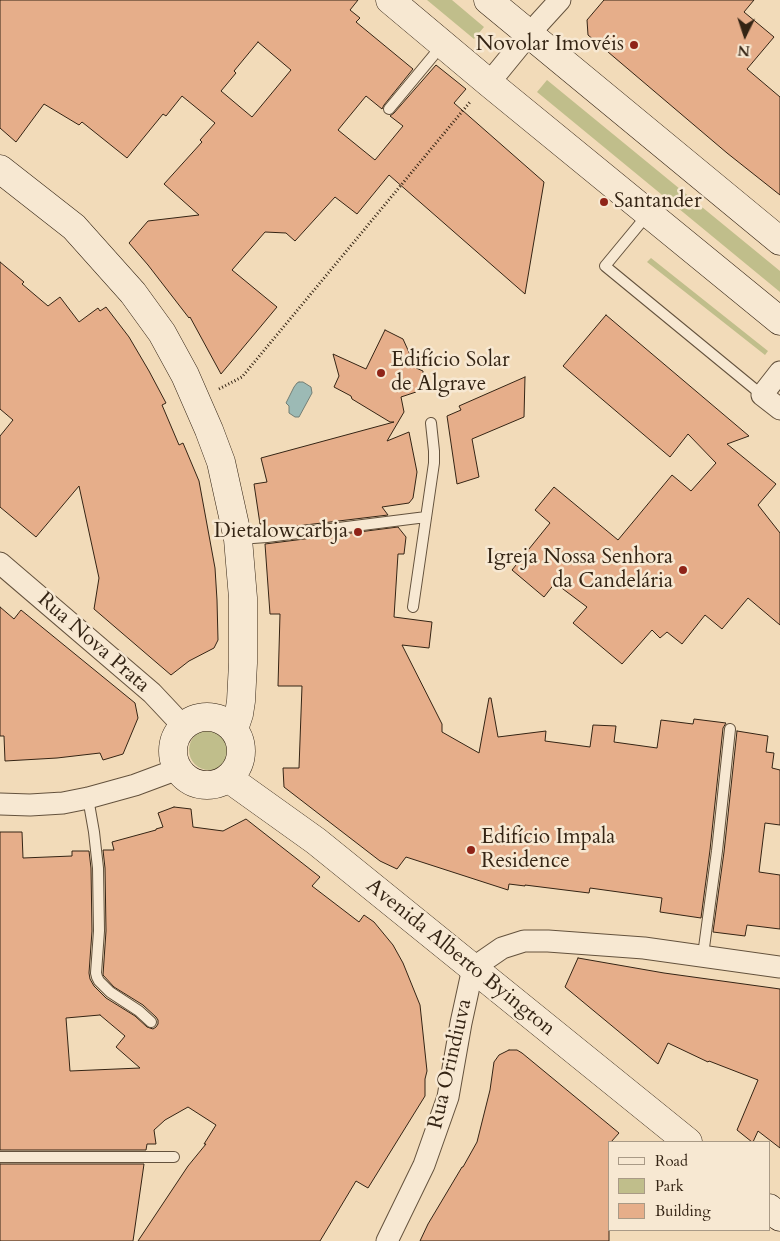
<!DOCTYPE html>
<html>
<head>
<meta charset="utf-8">
<style>
	body { margin:0 }
	#map { position:relative; width:780px; height:1241px; overflow:hidden; background:#f2dbb9; font-family:Cardo,serif }
	canvas { display:block }
	.legend { position:absolute; left:608px; top:1141px; width:162px; height:90px; box-sizing:border-box; background:#f7e8d2; border:1px solid #a99a86; margin:0; padding:6px 9px; list-style:none; font-size:15px; color:#342414 }
	.legend li { display:flex; align-items:center; gap:10px; height:25px }
	.legend b { width:25px; border:1px solid #a99a86 }
	.north { position:absolute; left:720px; top:10px; width:50px; height:50px; -webkit-text-stroke:4px #f7e8d2; paint-order:stroke; rotate:184deg; font-size:14px; font-weight:700; line-height:20px; text-align:center; color:#342414 }
	.north::after { content:''; display:block; margin:auto; width:18px; height:22px; background:#342414; clip-path:polygon(50% 0,100% 100%,50% 72%,0 100%) }
</style>
</head>
<body>
<div id="map">
<canvas width="780" height="1241"></canvas>
<ul class="legend">
<li><b style="height:6px;background:#f7e8d2"></b>Road</li>
<li><b style="height:14px;background:#c0be8b"></b>Park</li>
<li><b style="height:14px;background:#e6ae8a"></b>Building</li>
</ul>
<div class="north">N</div>
</div>
<script>
const context = document.querySelector('canvas').getContext('2d');
context.lineJoin = 'round';
function fill(path, color) {
  context.fillStyle = color;
  context.fill(path, 'evenodd');
}
function shape(rows) {
  const path = new Path2D();
  for (const r of rows) {
    if (r.length === 3) {
      path.moveTo(r[0] + r[2], r[1]);
      path.arc(r[0], r[1], r[2], 0, 2 * Math.PI);
      continue;
    }
    path.moveTo(r[0], r[1]);
    for (let i = 2; i < r.length; i += 2) path.lineTo(r[i], r[i + 1]);
  }
  return path;
}
function stroke(path, color, width, dash) {
  context.strokeStyle = color;
  context.lineWidth = width;
  context.lineCap = dash ? 'butt' : 'round';
  context.setLineDash(dash || []);
  context.stroke(path);
}
function label(font, color, halo, rows, align = 'center') {
  context.font = font + ' Cardo,serif';
  context.lineWidth = 5;
  context.setLineDash([]);
  context.textBaseline = 'middle';
  context.strokeStyle = halo;
  context.fillStyle = color;
  for (const [text, x, y, turn = 0] of rows) {
    context.save();
    context.translate(x, y);
    context.rotate((+turn || 0) * Math.PI / 180);
    context.textAlign = isNaN(turn) ? turn : align;
    if (halo) context.strokeText(text, 0, 0);
    context.fillText(text, 0, 0);
    context.restore();
  }
}
fill(shape([
	[427,0,452,0,484,27,474,39],
	[547,80,780,271,780,292,537,92],
	[651,258,768,351,765,355,647,262],
	[209,750,20]
]), '#c0be8b');
const water = shape([
	[299,382,303,382,311,387,312,393,299,417,295,417,289,413,289,406,286,403,294,387,297,383,299,382]
]);
fill(water, '#9cbab5');
stroke(water, '#727e75', 1);
const building = shape([
	[0,0,358,0,350,10,360,18,356,22,413,69,384,105,382,109,366,96,338,130,375,160,403,126,390,116,394,113,436,65,466,89,454,103,544,182,525,294,389,175,357,214,335,197,295,241,286,233,265,232,232,270,277,307,221,374,190,317,189,318,148,265,129,243,148,221,199,215,164,184,202,142,200,140,215,123,182,96,166,116,163,114,127,158,82,122,79,125,44,104,16,142,0,128,0,0],
	[258,42,291,70,252,117,221,91,236,73,234,71,258,42],
	[604,0,754,0,744,12,774,37,747,69,780,97,780,195,727,153,588,35,587,20,604,0],
	[0,262,24,282,22,284,48,306,60,297,79,322,98,308,100,311,106,307,129,337,149,371,166,403,162,405,179,445,183,443,199,481,215,568,217,600,218,640,214,648,189,661,171,675,94,609,99,578,79,486,36,537,0,507,0,436,13,420,0,409,0,262],
	[606,315,749,436,727,444,776,484,758,505,780,533,780,625,748,598,722,629,705,615,682,644,667,632,660,638,652,630,622,664,573,623,587,607,555,583,544,597,512,570,550,523,535,510,554,487,618,540,672,475,691,491,716,463,688,434,670,457,563,366,606,315],
	[385,330,403,339,416,368,423,371,423,379,416,392,401,397,404,412,387,441,409,432,417,472,413,498,409,503,382,507,388,515,264,530,264,524,260,524,254,484,267,482,261,458,394,422,390,422,352,399,351,396,334,387,339,376,333,354,366,369,385,330],
	[525,377,524,417,472,439,479,477,457,484,447,416,461,410,459,406,525,377],
	[398,527,406,537,404,554,398,554,394,617,432,622,429,648,402,645,442,724,442,732,479,753,489,698,491,698,498,737,546,731,545,741,590,747,593,725,616,726,614,742,657,748,661,720,693,724,694,719,726,723,723,728,710,850,701,918,660,912,662,898,590,888,589,893,525,885,525,886,509,884,508,890,406,857,397,869,380,861,284,787,283,768,299,768,302,686,278,686,280,614,270,614,265,544,398,527],
	[0,607,14,619,21,610,135,703,138,718,123,754,103,760,100,753,57,758,5,761,4,736,0,736,0,607],
	[737,731,768,736,766,752,774,753,772,768,780,770,780,825,765,823,759,872,780,875,780,929,747,925,745,936,713,932,724,852,737,731],
	[174,807,191,809,193,827,223,831,246,819,320,877,312,886,359,922,364,915,374,922,393,945,403,963,420,1005,427,1071,425,1079,425,1096,368,1188,356,1181,320,1241,138,1241,188,1166,206,1144,204,1144,216,1125,188,1107,165,1120,154,1130,156,1144,147,1144,146,1150,0,1150,0,832,22,832,23,858,72,856,72,851,89,851,91,868,92,931,89,973,90,979,94,986,106,998,135,1016,147,1027,153,1029,156,1027,158,1024,158,1020,156,1017,143,1005,114,987,103,975,106,931,105,868,103,850,114,850,112,842,156,830,156,829,163,827,158,813,174,807],
	[100,1015,125,1036,116,1047,140,1068,70,1071,66,1018,100,1015],
	[578,958,664,973,780,989,780,1148,758,1131,753,1142,752,1142,737,1130,758,1080,709,1061,708,1062,668,1043,658,1064,565,987,578,958],
	[509,1050,517,1050,522,1053,619,1133,611,1142,609,1142,609,1241,420,1241,428,1224,462,1167,463,1167,477,1142,490,1090,494,1062,499,1055,509,1050],
	[0,1164,144,1164,133,1241,0,1241,0,1164]
]);
fill(building, '#e6ae8a');
stroke(building, '#342414', 1);
const lane = shape([
	[389,109,443,44],
	[648,214,605,266,762,395],
	[239,539,267,537,426,517],
	[413,607,434,463,434,451,431,423],
	[88,798,94,832,98,868,99,931,96,973,97,977,99,981,110,992,139,1011,151,1022],
	[703,955,717,851,730,729],
	[0,1157,174,1157]
]);
const street = shape([
	[489,83,529,34,560,0],
	[780,372,762,395,780,409],
	[0,563,152,693,183,726],
	[0,804,30,805,63,803,88,798,135,785,178,769],
	[387,1241,424,1165,448,1097,461,1023,473,968,502,948,524,941,548,941,644,948,780,967]
]);
const secondary = shape([
	[390,0,489,83,780,321],
	[488,0,780,241],
	[0,169,74,227,133,293,162,333,185,375,209,430,221,462,238,539,243,598,243,663,241,701,239,714,234,729],
	[207,751,34],
	[228,778,316,841,688,1142],
	[769,1208,780,1217]
]);
stroke(lane, '#64523d', 12);
stroke(street, '#64523d', 23);
stroke(secondary, '#342414', 29);
stroke(shape([
	[219,389,242,377,470,102]
]), '#342414', 3, [1, 2.5]);
stroke(lane, '#f7e8d2', 10);
stroke(street, '#f7e8d2', 21);
stroke(secondary, '#f7e8d2', 28);
for (const [x, y, r, color] of [
	[634,45,5,"#8f2418"],
	[604,202,5,"#8f2418"],
	[381,373,5,"#8f2418"],
	[358,532,5,"#8f2418"],
	[683,570,5,"#8f2418"],
	[471,850,5,"#8f2418"]
]) {
  const dot = new Path2D();
  dot.arc(x, y, r, 0, 2 * Math.PI);
  context.fillStyle = color;
  context.fill(dot);
  stroke(dot, '#f7e8d2', 2);
}
label('21px', '#342414', '#f7e8d2', [
	["Novolar Imovéis",624,45],
	["Santander",614,202,"left"],
	["Edifício Solar",391,361,"left"],
	["de Algrave",391,385,"left"],
	["Dietalowcarbja",348,532],
	["Igreja Nossa Senhora",673,558],
	["da Candelária",673,582],
	["Edifício Impala",481,838,"left"],
	["Residence",481,862,"left"]
], 'right');
label('21px', '#342414', '#f7e8d2', [
	["Rua Nova Prata",93,643,41],
	["Avenida Alberto Byington",460,958,39],
	["Rua Orindiuva",451,1064,-77]
]);
</script>
</body>
</html>
